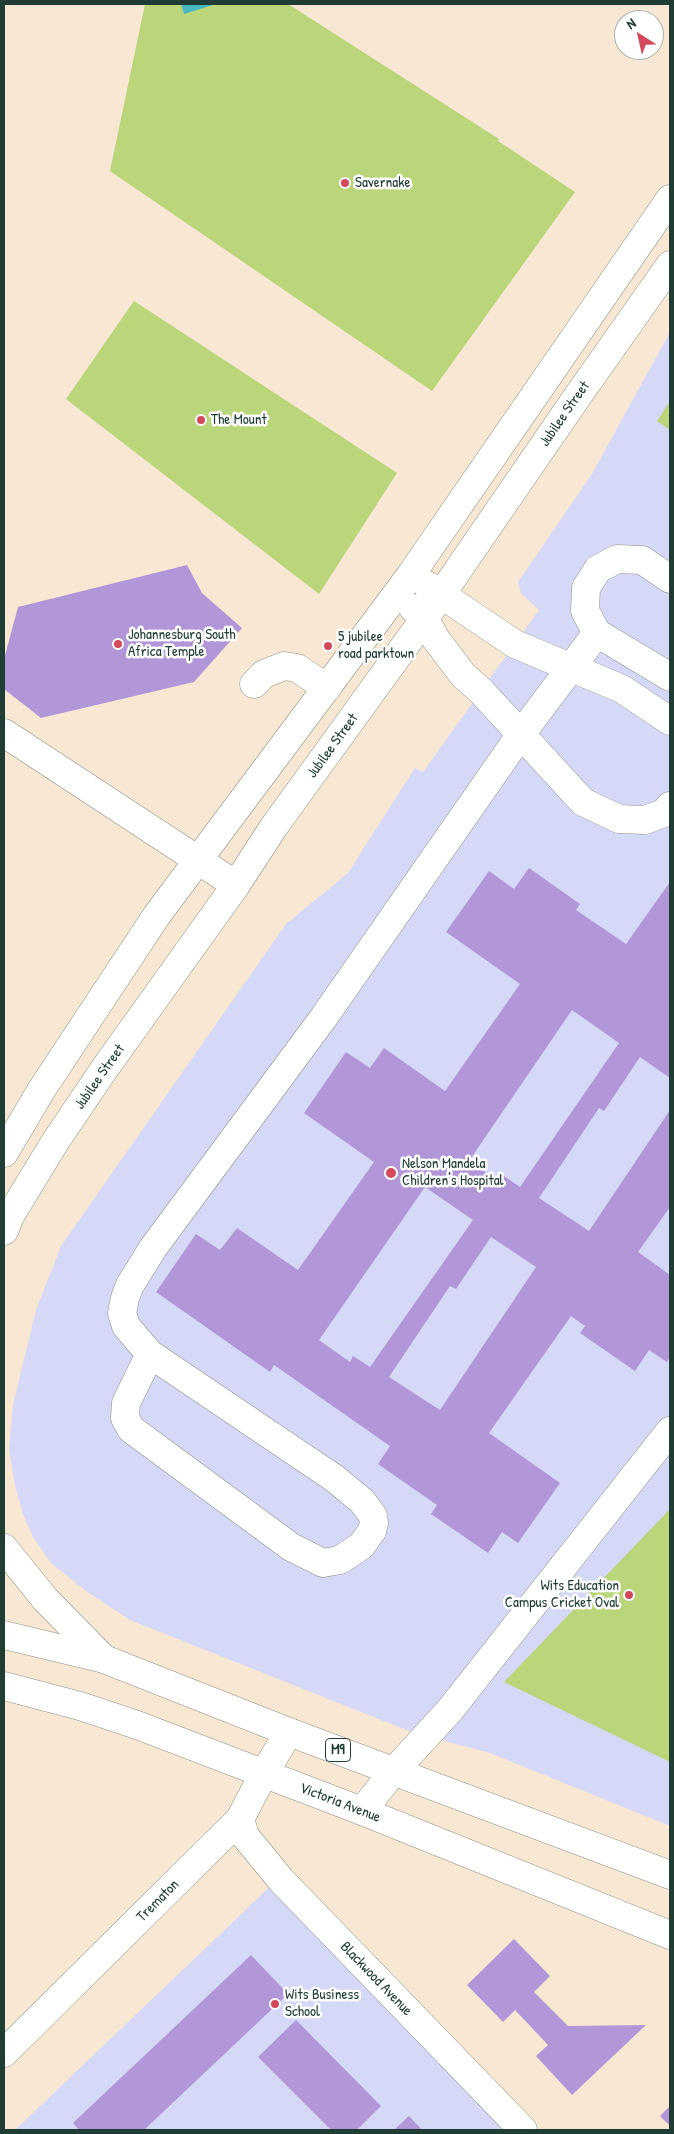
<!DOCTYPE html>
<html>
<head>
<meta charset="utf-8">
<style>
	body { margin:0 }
	#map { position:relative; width:674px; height:2134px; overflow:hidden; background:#f7e7d3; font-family:"Patrick Hand",sans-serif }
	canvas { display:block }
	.frame { position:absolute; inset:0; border:5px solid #1f3d34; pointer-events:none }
	.north { position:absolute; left:614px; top:10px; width:50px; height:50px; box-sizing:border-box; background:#fff; border:1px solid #a5b1ae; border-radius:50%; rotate:325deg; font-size:14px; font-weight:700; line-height:20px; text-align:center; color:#1f3d34 }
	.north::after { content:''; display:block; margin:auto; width:18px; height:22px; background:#d1495b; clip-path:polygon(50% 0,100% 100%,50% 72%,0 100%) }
</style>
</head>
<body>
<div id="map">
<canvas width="674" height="2134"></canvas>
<div class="frame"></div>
<div class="north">N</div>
</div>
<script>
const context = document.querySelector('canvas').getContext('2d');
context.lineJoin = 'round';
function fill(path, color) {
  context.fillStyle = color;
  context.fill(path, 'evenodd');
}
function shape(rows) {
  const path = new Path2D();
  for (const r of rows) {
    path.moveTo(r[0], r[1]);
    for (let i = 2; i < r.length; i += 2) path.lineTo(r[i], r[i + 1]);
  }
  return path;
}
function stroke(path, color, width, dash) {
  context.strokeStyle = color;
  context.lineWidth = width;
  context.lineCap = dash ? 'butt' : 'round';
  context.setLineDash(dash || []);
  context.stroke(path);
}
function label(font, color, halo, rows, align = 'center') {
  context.font = font + ' "Patrick Hand",sans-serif';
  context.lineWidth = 5;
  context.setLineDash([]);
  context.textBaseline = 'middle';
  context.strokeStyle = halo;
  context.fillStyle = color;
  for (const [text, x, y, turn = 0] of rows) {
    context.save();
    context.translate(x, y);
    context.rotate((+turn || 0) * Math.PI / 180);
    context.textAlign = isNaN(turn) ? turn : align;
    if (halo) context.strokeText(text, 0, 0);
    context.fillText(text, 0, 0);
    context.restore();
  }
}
fill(shape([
	[670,332,670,1826,490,1753,414,1733,130,1620,89,1593,51,1563,33,1537,23,1514,15,1486,9,1449,13,1405,36,1310,61,1246,286,924,348,873,415,768,423,772,539,610,521,593,518,582,592,474],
	[279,1878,528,2130,15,2130]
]), '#d6d8f8');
fill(shape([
	[145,4,288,4,499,139,498,141,575,192,432,391,110,171],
	[134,301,397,473,319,594,66,399],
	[670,401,670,430,657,421],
	[670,1509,670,1762,504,1682]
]), '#bbd57b');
fill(shape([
	[181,4,216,4,184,14]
]), '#4ab9bf');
fill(shape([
	[187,565,202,593,242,628,194,682,41,718,4,689,4,659,18,607],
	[529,868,580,904,576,910,626,944,670,882,670,1078,640,1057,604,1111,599,1108,539,1198,589,1231,670,1110,670,1207,638,1252,670,1275,670,1357,667,1362,649,1350,635,1371,580,1333,585,1326,571,1316,489,1433,560,1483,518,1543,502,1532,488,1553,431,1514,437,1505,378,1464,390,1446,274,1365,270,1372,156,1292,196,1234,220,1250,237,1228,298,1270,374,1162,304,1113,346,1052,370,1068,384,1048,445,1091,520,984,446,932,489,871,514,889],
	[572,1010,619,1043,520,1187,501,1174,497,1180,469,1161],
	[425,1187,473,1220,370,1367,353,1356,350,1362,319,1340],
	[491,1237,536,1267,440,1410,389,1377,450,1286,456,1289],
	[514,1939,550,1976,534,1992,568,2026,646,2025,572,2095,536,2056,548,2045,515,2010,503,2022,467,1985],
	[251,1955,288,1994,144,2130,79,2130,73,2123],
	[296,2020,381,2106,357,2130,331,2130,258,2057],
	[670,2106,670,2126,660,2116],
	[409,2116,422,2130,394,2130]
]), '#b197d7');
const minor = shape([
	[670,579,642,560,617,559,598,569,586,588,585,611,597,633,670,677],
	[427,585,515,644,622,689,670,721],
	[413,608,425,618,435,638,463,675,481,691,583,802,619,819,645,820,664,813,670,806],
	[254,684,264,674,284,666,297,668,327,688],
	[4,733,236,885],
	[4,1153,42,1089,157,915,410,576,670,199],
	[4,1231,10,1216,55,1142,105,1068,236,885,273,828,425,618,577,397,670,265],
	[150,1354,126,1403,125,1418,131,1429,291,1547,323,1563,340,1560,361,1546,372,1531,374,1523,373,1516,362,1501,334,1478,150,1354,126,1326,122,1313,125,1298,130,1285,153,1248,324,1017,521,734,597,633],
	[362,1811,394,1771,450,1710,670,1431],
	[240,1819,245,1836,281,1880,523,2130],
	[4,2053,240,1819,263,1775,289,1732]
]);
const major = shape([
	[4,1548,45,1599,104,1659],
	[4,1635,104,1659,289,1732,670,1875],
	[4,1686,80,1706,137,1725,362,1811,670,1935]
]);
stroke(minor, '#8b9284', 29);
stroke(major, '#8b9284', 29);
stroke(minor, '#fff', 28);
stroke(major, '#fff', 28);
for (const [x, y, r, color] of [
	[345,183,5,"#d1495b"],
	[201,420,5,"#d1495b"],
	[118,644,5,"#d1495b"],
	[328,646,5,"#d1495b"],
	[391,1173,6,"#d1495b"],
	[629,1595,5,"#d1495b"],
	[275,2004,5,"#d1495b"]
]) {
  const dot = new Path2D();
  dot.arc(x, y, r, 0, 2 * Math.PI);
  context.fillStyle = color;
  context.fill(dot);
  stroke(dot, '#fff', 2);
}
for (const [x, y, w] of [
	[338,1750,25]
]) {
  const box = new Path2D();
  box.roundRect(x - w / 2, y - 11.5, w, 23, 4);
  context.fillStyle = '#fff';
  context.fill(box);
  stroke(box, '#1f3d34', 1);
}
label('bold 14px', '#1f3d34', null, [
	["M9",338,1750]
]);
label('15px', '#1f3d34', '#fff', [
	["Savernake",355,183],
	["The Mount",211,420],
	["Johannesburg South",128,635],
	["Africa Temple",128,652],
	["5 jubilee",338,637],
	["road parktown",338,654],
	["Nelson Mandela",402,1164],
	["Children's Hospital",402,1181],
	["Wits Education",619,1586,"right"],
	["Campus Cricket Oval",619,1603,"right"],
	["Wits Business",285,1995],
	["School",285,2012]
], 'left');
label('15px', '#1f3d34', '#fff', [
	["Jubilee Street",565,414,-55],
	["Jubilee Street",333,746,-54],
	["Jubilee Street",100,1077,-55],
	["Victoria Avenue",340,1803,21],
	["Trematon",158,1901,-45],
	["Blackwood Avenue",376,1979,46]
]);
</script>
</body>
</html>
